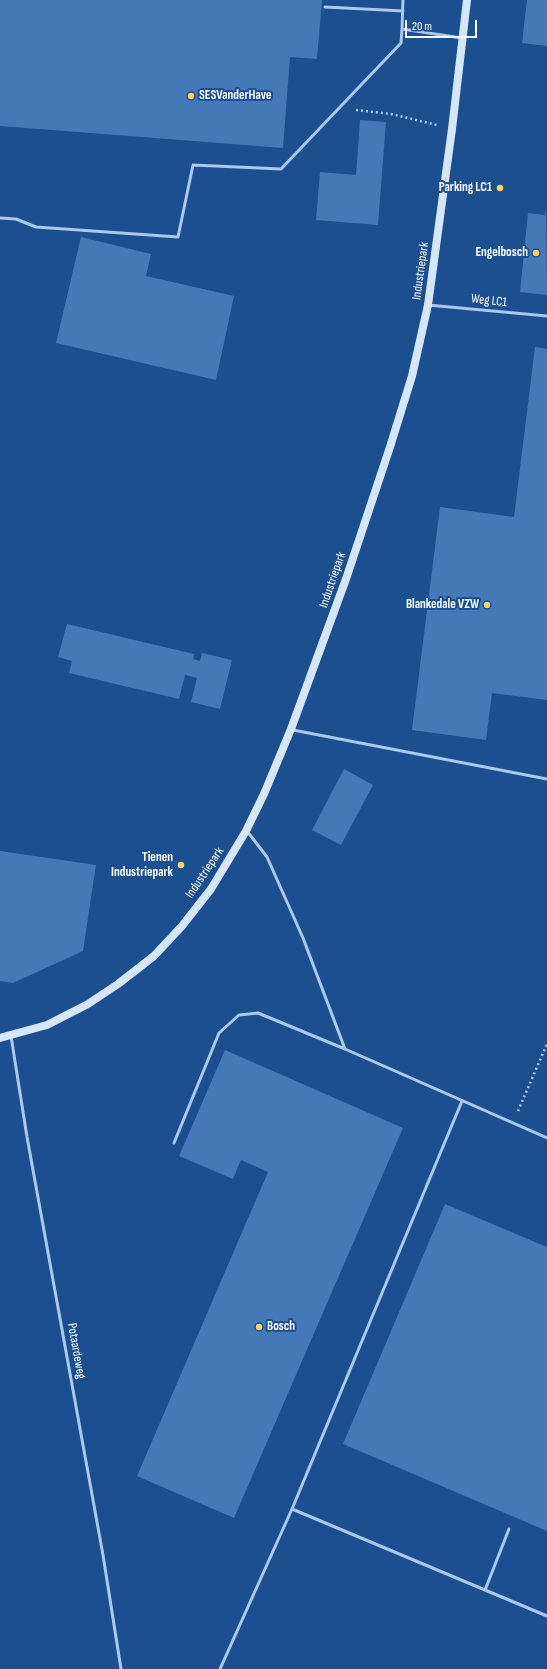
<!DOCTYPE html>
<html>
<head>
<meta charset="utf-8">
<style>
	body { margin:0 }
	#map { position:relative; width:547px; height:1669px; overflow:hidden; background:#1b4f8f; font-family:"Sofia Sans Condensed",sans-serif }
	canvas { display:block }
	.scale { position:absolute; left:405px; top:20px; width:72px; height:18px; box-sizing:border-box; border:2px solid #fff; border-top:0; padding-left:5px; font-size:12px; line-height:14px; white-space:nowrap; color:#fff; -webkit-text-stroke:3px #1b4f8f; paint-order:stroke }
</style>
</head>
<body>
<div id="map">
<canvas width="547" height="1669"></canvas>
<div class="scale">20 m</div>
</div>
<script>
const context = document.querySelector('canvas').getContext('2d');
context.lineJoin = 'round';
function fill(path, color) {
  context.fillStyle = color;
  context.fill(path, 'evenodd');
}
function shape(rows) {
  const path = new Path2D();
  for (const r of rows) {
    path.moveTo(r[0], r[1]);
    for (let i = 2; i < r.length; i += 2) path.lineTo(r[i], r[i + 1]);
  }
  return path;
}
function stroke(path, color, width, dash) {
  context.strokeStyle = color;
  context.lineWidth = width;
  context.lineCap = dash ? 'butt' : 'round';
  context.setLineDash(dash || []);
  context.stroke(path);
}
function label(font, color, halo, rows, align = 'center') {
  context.font = font + ' "Sofia Sans Condensed",sans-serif';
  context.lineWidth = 4;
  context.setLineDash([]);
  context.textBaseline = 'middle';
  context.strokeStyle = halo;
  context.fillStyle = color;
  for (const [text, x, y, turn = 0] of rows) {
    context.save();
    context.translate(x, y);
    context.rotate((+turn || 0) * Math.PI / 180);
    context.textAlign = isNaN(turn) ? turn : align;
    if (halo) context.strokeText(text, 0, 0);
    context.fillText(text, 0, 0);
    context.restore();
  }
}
fill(shape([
	[0,0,322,0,317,59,290,57,283,148,0,126],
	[527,0,547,0,547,46,522,43],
	[360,120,386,122,378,225,316,220,320,172,356,175],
	[546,207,547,295,520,292,528,213,545,215],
	[81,237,151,254,146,276,234,296,216,380,56,343],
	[535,347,547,349,547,700,492,693,486,740,412,730,440,507,514,517],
	[67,624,194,654,193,659,200,661,202,653,232,660,220,709,191,702,197,678,185,675,179,699,69,673,72,661,58,657],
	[344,769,373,785,341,845,312,830],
	[0,851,96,865,83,951,13,983,0,981],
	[225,1050,403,1128,234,1518,137,1476,268,1172,241,1160,233,1179,179,1156],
	[445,1204,547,1247,547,1531,343,1444]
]), '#4478b7');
stroke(shape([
	[356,110,391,114,437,125],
	[518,1111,547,1044]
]), '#a9c9ee', 2.5, [2, 3]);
stroke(shape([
	[325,7,403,11],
	[402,29,403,0],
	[0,218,16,219,36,227,178,237,193,165,281,169,401,43,402,29,462,38],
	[428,305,547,316],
	[293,730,547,779],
	[247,831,267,857,303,938,345,1049],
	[11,1036,27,1137,103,1555,121,1669],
	[174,1143,219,1033,239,1015,258,1013,345,1049,547,1138],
	[292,1509,547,1616],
	[485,1590,509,1529],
	[220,1669,292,1509,462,1101]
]), '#a9c9ee', 3);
stroke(shape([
	[0,1038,47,1025,88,1004,118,984,154,956,182,926,211,889,246,831,264,794,291,729,346,579,390,447,412,376,428,305,452,129,467,0]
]), '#d6e6fa', 8);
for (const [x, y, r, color] of [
	[191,96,4,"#ffd166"],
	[500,188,4,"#ffd166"],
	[536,253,4,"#ffd166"],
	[487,605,4,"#ffd166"],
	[181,865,4,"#ffd166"],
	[259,1327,4,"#ffd166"]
]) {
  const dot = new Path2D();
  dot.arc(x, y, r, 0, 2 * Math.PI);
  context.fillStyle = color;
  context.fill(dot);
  stroke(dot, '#1b4f8f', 1.5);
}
label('bold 13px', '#fff', '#1b4f8f', [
	["SESVanderHave",199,96,"left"],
	["Parking LC1",492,188],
	["Engelbosch",528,253],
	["Blankedale VZW",479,605],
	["Tienen",173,858],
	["Industriepark",173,873],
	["Bosch",267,1327,"left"]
], 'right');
label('13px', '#fff', '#1b4f8f', [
	["Industriepark",421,271,-82],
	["Weg LC1",489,301,6],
	["Industriepark",333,580,-71],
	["Industriepark",205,873,-56],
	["Potaardeweg",76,1351,80]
]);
</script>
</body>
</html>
